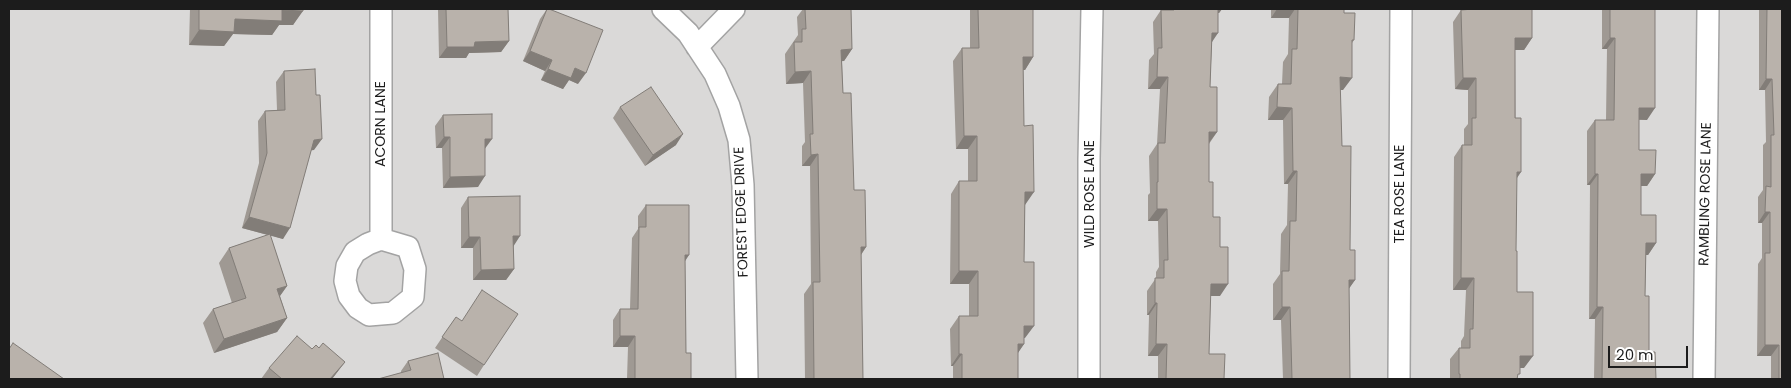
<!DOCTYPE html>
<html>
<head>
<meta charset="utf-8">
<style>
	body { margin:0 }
	#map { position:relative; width:1791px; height:388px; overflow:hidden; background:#edeae1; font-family:Poppins,sans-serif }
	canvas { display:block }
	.frame { position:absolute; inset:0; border:10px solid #1c1c1c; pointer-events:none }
	.scale { position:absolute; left:1608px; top:346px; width:80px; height:22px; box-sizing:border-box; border:2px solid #1c1c1c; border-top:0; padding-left:6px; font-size:15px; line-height:18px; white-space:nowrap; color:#1c1c1c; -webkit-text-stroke:4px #fff; paint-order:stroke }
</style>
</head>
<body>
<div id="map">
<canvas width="1791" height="388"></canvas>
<div class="frame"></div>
<div class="scale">20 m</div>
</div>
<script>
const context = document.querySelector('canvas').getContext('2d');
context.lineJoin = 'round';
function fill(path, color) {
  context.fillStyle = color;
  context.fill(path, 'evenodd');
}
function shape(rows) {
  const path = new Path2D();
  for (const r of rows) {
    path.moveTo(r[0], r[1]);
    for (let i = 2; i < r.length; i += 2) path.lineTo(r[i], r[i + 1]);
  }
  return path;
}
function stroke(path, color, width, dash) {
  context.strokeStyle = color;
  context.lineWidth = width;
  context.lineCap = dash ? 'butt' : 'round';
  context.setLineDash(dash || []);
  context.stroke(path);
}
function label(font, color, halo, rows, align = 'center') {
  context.font = font + ' Poppins,sans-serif';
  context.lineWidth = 4.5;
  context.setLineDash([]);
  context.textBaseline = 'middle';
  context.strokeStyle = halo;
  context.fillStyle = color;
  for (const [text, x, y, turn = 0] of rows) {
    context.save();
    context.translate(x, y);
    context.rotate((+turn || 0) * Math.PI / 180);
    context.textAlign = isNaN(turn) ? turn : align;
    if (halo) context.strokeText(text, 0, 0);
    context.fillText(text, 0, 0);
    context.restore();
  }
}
fill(shape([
	[9,9,1782,9,1782,379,9,379]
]), '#dad9d8');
const street = shape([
	[381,9,381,239,368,244,355,252,347,266,345,281,349,296,358,308,369,315,393,313,413,297,415,269,408,247,381,239],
	[663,9,688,33,715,74,729,106,739,140,743,185,747,379],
	[697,47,734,9],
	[1089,379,1089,159,1092,9],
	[1399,379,1401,9],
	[1704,379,1708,9]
]);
stroke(street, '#a3a3a3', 24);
stroke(street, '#fff', 21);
fill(shape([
	[190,9,303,9,293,25,279,25,272,35,233,34,224,46,189,45],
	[438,9,508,9,509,41,501,52,469,53,466,58,439,58],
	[547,9,578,84,569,80,563,89,541,80,545,71,523,61,540,19],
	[803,9,851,9,852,49,844,61,842,61,843,93,854,190,866,247,861,255,863,379,805,379,804,294,811,284,810,166,802,166,802,146,805,142,803,83,786,84,785,54,798,35,797,17],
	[970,9,1033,9,1033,57,1025,70,1023,70,1025,205,1024,262,1025,338,1024,338,1024,344,1018,352,1018,379,953,379,953,366,951,366,950,329,959,316,969,316,969,284,950,284,951,194,959,181,968,181,968,149,956,149,953,61,962,48,970,48],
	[1165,9,1222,9,1219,13,1218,13,1212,42,1210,87,1217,132,1209,144,1209,182,1213,217,1220,296,1210,296,1209,354,1224,379,1158,379,1158,356,1148,356,1149,315,1147,315,1147,291,1156,278,1156,272,1159,267,1158,221,1148,221,1148,195,1150,193,1149,156,1157,144,1160,89,1148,89,1149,60,1154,54,1153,22,1161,10,1165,10],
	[1271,9,1344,9,1344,13,1354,40,1352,43,1343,90,1340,90,1342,146,1350,250,1355,280,1349,288,1350,379,1283,379,1281,320,1273,320,1273,284,1280,274,1281,234,1287,225,1288,184,1284,184,1283,120,1268,120,1269,97,1278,84,1282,84,1283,62,1288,54,1289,18,1271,18],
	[1467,9,1532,9,1532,38,1524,50,1515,50,1516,179,1516,251,1517,292,1524,368,1520,368,1517,379,1450,379,1450,359,1459,348,1461,348,1461,341,1464,336,1466,290,1453,290,1454,157,1462,145,1464,145,1464,129,1468,124,1468,90,1455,89,1453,22,1461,10,1467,10],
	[1602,9,1655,9,1647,120,1639,120,1639,150,1655,174,1647,186,1641,186,1641,215,1656,243,1648,255,1646,255,1645,296,1649,352,1656,379,1594,379,1595,319,1589,319,1590,185,1587,185,1587,131,1595,120,1606,120,1607,49,1602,49],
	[1759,9,1782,9,1782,379,1771,379,1771,356,1757,356,1758,264,1762,258,1762,223,1758,223,1758,197,1763,190,1763,145,1766,142,1765,90,1759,90],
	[284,71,314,150,311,150,283,239,270,235,287,286,280,296,287,318,277,332,214,353,203,323,213,309,232,303,219,263,229,248,268,235,242,228,259,163,258,121,265,111,277,110,276,82],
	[620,107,676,145,645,166,613,118],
	[443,115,485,149,478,187,443,188,442,148,436,148,435,126],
	[468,197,513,246,514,269,506,280,473,280,473,248,461,248,461,208],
	[646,205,685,261,686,353,691,379,627,379,628,347,613,347,613,320,620,309,630,309,632,238,638,229,638,216],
	[456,317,484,365,477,376,435,348],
	[319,348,345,362,332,379,261,379,269,368,312,349],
	[408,361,444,379,378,379,401,373,401,371]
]), '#9f9993');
fill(shape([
	[1211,9,1222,9,1219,13,1209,13],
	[1277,9,1295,9,1289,18,1271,18],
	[282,10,303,11,293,25,279,25,272,35,233,34,224,46,189,45,199,30,235,19],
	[1212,33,1218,33,1210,45],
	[1515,38,1532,38,1524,50,1507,50],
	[1610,38,1615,38,1607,49,1602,49],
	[509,41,501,52,469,53,466,58,439,58,447,47,475,42],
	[852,49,844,61,833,62,841,50],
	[530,51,552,60,545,71,523,61],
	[1023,57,1033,57,1025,70,1014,70],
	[575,68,586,73,578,84,569,80,563,89,541,80,548,69],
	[811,71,803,83,786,84,795,72],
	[1157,77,1168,77,1160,89,1148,89],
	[1340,77,1352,78,1343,90,1331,90],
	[1463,78,1476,78,1468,90,1455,89],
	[1766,79,1772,79,1765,90,1759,90],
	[1277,107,1292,108,1283,120,1268,120],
	[1639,108,1655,108,1647,120,1631,119],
	[1209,132,1217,132,1208,144],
	[683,134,676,145,645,166,653,155],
	[964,136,977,136,968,149,956,149],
	[444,137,450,137,442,148,436,148],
	[322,139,314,150,306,151,314,140],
	[485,139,492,139,484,150],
	[818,154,810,166,802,166,811,155],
	[1293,171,1297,171,1288,184,1284,184],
	[1517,172,1521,172,1513,184],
	[1595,174,1598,174,1590,185,1587,185],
	[1641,174,1655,174,1647,186,1633,186],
	[485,176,478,187,443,188,450,177],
	[1025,192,1034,192,1025,205],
	[1157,209,1167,209,1158,221,1148,221],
	[1765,212,1770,212,1762,223,1758,223],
	[249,217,290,228,283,239,242,228],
	[513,236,520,236,513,247],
	[469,237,480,237,473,248,461,248],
	[1646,243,1656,243,1648,255,1638,255],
	[861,247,866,247,858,259],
	[685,255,689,255,682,266],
	[514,269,506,280,473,280,481,270],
	[959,271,978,271,969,284,950,284],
	[1461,278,1474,278,1466,290,1453,290],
	[1349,280,1355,280,1346,293],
	[1211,284,1228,284,1220,296,1202,296],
	[287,286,277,300,277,289],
	[1155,303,1157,303,1149,315,1147,315],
	[1282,307,1290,307,1281,320,1273,320],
	[1597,307,1603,307,1595,319,1589,319],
	[287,318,277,332,214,353,224,339],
	[1024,326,1034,326,1025,338,1015,338],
	[620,336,635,336,628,347,613,347],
	[1018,344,1024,344,1016,356],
	[1156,344,1167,344,1158,356,1148,356],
	[1765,345,1779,345,1771,356,1757,356],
	[959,354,962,354,953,366,951,366],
	[1520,356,1533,356,1524,368,1512,368],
	[345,362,332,379,330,379]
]), '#827d78');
const building = shape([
	[199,9,303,9,303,11,282,10,282,21,235,19,234,32,199,30,199,9],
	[446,9,508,9,509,41,475,42,474,47,447,47,446,9],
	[547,9,549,9,603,30,586,73,575,68,571,78,548,69,552,60,530,51,547,9],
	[805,9,851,9,852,49,841,50,843,93,851,93,854,190,865,190,866,247,861,247,863,379,814,379,813,282,820,282,818,154,811,155,810,134,813,134,811,71,795,72,794,42,802,42,802,29,806,29,805,9],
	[978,9,1033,9,1033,57,1023,57,1024,126,1033,125,1034,192,1025,192,1024,262,1034,262,1034,326,1024,326,1024,344,1018,344,1018,379,962,379,962,354,959,354,959,316,978,316,978,271,959,271,959,181,977,181,977,136,964,136,962,48,979,48,978,9],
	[1174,9,1218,9,1218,33,1212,33,1210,87,1217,87,1217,132,1209,132,1209,182,1213,182,1213,217,1220,217,1220,247,1228,247,1228,284,1211,284,1209,354,1225,354,1224,379,1166,379,1167,344,1156,344,1157,303,1155,303,1155,278,1164,278,1164,260,1168,260,1167,209,1157,209,1157,182,1158,182,1158,143,1165,143,1168,77,1157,77,1158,48,1162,48,1161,10,1174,10,1174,9],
	[1298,9,1344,9,1344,13,1355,13,1354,40,1352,40,1352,78,1340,77,1342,146,1351,146,1350,250,1355,250,1355,280,1349,280,1350,379,1292,379,1290,307,1282,307,1282,271,1289,271,1290,221,1296,221,1297,171,1293,171,1292,108,1277,107,1278,84,1291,84,1292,49,1297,49,1298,9],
	[1474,9,1532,9,1532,38,1515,38,1515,118,1521,118,1521,172,1517,172,1516,251,1517,251,1517,292,1533,292,1533,356,1520,356,1520,374,1518,374,1517,379,1460,379,1460,374,1459,374,1459,348,1470,348,1470,329,1473,329,1474,278,1461,278,1462,145,1472,145,1472,118,1476,118,1476,78,1463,78,1461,10,1474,9],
	[1610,9,1655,9,1655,108,1639,108,1639,150,1656,150,1655,174,1641,174,1641,215,1656,215,1656,243,1646,243,1645,296,1649,296,1649,352,1655,352,1656,379,1602,379,1603,307,1597,307,1598,174,1595,174,1595,120,1614,120,1615,38,1610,38,1610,9],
	[1767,9,1782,9,1782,379,1779,379,1779,345,1765,345,1765,253,1770,253,1770,212,1765,212,1766,186,1771,187,1771,135,1774,135,1772,79,1766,79,1767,9],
	[315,69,316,95,320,95,322,139,314,140,290,228,249,217,267,153,265,111,285,110,284,71,315,69],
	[651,87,683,134,653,155,620,107,651,87],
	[492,114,492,139,485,139,485,176,450,177,450,137,444,137,443,115,492,114],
	[520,196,520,236,513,236,514,269,481,270,480,237,469,237,468,197,520,196],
	[646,205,689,205,689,255,685,255,686,353,691,353,691,379,635,379,635,336,620,336,620,309,638,309,639,227,646,227,646,205],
	[270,234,287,286,277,289,287,318,224,339,213,309,246,298,229,248,270,234],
	[482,290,518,314,484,365,442,337,456,317,462,321,482,290],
	[297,336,312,349,316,345,319,348,323,343,345,362,330,379,282,379,269,368,297,336],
	[13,343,64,379,9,379,9,349,13,343],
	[438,353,444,379,378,379,411,370,408,361,438,353]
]);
fill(building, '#b9b2ab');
stroke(building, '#827d78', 1);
label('14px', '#1c1c1c', '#fff', [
	["ACORN LANE",381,124,-90],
	["WILD ROSE LANE",1090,194,-90],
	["TEA ROSE LANE",1400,194,-90],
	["RAMBLING ROSE LANE",1706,194,-89],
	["FOREST EDGE DRIVE",742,212,-92]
]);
</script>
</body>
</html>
